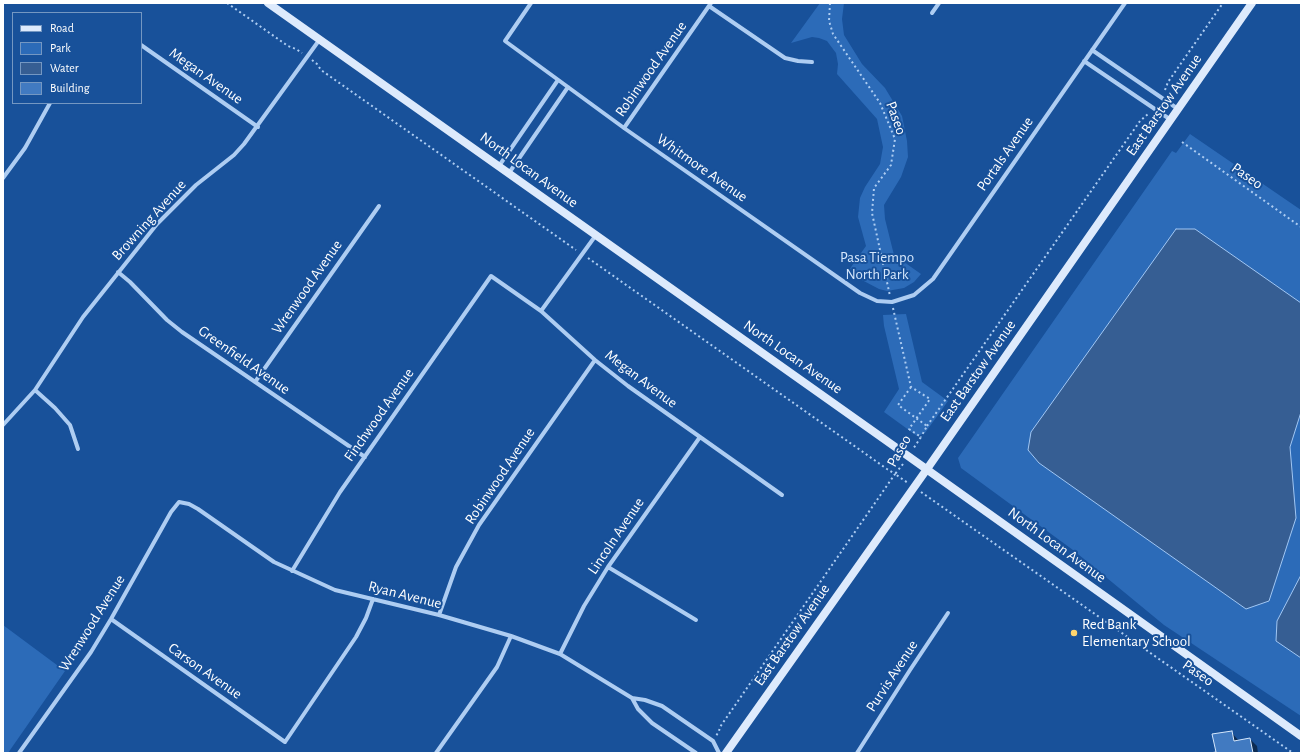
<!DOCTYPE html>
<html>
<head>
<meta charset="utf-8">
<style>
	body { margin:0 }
	#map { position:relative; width:1304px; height:756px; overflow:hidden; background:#18519a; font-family:"Alegreya Sans",sans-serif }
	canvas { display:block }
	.frame { position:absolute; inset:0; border:4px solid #fff; pointer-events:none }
	.legend { position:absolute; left:12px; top:12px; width:130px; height:92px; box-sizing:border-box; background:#18519a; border:1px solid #7497c2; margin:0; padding:5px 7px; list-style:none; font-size:12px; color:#fff }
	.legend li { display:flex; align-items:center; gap:8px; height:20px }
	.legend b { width:20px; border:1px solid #7497c2 }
</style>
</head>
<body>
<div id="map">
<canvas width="1304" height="756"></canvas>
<div class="frame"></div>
<ul class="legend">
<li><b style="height:5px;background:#ddeafc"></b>Road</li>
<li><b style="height:11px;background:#2c6bb8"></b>Park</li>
<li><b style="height:11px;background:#365e93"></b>Water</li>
<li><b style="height:11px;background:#417ac1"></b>Building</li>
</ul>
</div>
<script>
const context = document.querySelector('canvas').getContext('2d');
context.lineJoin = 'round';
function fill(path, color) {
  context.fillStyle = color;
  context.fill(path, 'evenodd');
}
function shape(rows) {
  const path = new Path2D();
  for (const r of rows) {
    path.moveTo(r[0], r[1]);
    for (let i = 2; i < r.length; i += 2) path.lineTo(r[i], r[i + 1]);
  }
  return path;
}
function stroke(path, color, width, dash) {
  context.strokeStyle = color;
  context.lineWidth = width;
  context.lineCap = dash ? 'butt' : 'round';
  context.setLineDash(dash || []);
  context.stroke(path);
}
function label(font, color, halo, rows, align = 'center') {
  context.font = font + ' "Alegreya Sans",sans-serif';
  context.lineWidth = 4;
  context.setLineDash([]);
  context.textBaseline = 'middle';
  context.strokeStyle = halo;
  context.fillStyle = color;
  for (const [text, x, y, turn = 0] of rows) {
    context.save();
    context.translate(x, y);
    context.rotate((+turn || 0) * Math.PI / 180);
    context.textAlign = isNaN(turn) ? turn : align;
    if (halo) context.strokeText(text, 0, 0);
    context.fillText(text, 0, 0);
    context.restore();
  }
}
fill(shape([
	[820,3,844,3,842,19,844,35,862,64,885,88,902,116,907,141,908,157,901,177,884,205,885,219,894,255,921,274,914,282,904,288,887,291,879,289,860,279,849,270,866,246,858,217,860,198,865,187,880,164,883,147,877,119,837,74,838,64,836,53,827,41,819,38,812,37,791,43],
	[1190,134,1301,210,1301,716,1164,625,1073,550,961,468,958,458,1172,151,1176,153],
	[906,314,922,382,948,401,925,433,917,436,884,412,899,389,884,326,883,315],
	[3,625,65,671,8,753,3,753]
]), '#2c6bb8');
const water = shape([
	[1176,229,1195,229,1301,303,1301,412,1290,447,1296,518,1269,601,1246,609,1039,463,1028,450,1031,432,1176,229],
	[1301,575,1301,658,1276,641,1277,621,1301,575]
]);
fill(water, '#365e93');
stroke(water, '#a1c7f4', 1);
fill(shape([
	[1231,732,1239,741,1250,739,1257,746,1258,753,1217,753]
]), '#0007');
const building = shape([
	[1232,731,1234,741,1250,738,1253,753,1210,753,1216,752,1212,734,1232,731]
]);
fill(building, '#417ac1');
stroke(building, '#d5e7fc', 1);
stroke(shape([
	[227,3,288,46,296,49,302,53],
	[830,3,829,21,833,34,880,103,895,139,891,165,874,188,872,213,890,296],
	[312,60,317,64,321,70,576,250],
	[1165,90,1168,82,1223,3],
	[1182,142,1301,227],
	[588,258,887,469,895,474,720,727,719,731,716,736],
	[893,308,911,387,930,399,909,429,921,437,913,449],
	[911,387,898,405,927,426,921,437],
	[927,426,1140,121,1148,114],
	[903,464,895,474,908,483],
	[921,492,1293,753]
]), '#aecdf2', 2, [2, 3]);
stroke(shape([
	[531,3,505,41,624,128,860,293,877,301,892,302,914,295,933,279,1125,3],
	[709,6,785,58,798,61,812,62],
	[932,13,939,3],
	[141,45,258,127],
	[1092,50,1178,109],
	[1084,61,1171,120],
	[624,128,711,3],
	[499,166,558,80],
	[509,173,568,87],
	[3,178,25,148,50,103],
	[118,272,130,282,167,320,182,332,365,457],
	[541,311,596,235],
	[255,382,379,206],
	[35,390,55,408,70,425,78,449],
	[3,425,35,390,83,317,157,224,196,185,234,155,244,144,320,39],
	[608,567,696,620],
	[292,571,340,492,491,276,541,311,595,360,628,386,782,495],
	[439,615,456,567,479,525,595,360],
	[111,619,285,742,356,637,366,618,373,599],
	[560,654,584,606,608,567,700,437],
	[632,698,638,709,652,723,696,753],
	[19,753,91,652,111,619,171,512,179,502,189,504,198,509,274,562,335,590,439,615,511,636,560,654,632,698,645,700,662,706,713,741,719,753],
	[436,753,497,667,511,636],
	[857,753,910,670,948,613]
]), '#aecdf2', 4);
stroke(shape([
	[268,3,908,456,1301,736],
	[726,753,927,469,1252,3]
]), '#ddeafc', 8);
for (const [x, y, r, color] of [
	[1074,633,4,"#ffd56e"]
]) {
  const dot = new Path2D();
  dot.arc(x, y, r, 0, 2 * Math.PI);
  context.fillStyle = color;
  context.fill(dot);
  stroke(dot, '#18519a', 1.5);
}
label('15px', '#fff', '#18519a', [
	["Robinwood Avenue",651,69,-55],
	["Megan Avenue",206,76,35],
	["East Barstow Avenue",1164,105,-55],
	["Paseo",896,118,70],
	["Portals Avenue",1005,154,-55],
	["Whitmore Avenue",702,168,35],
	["North Locan Avenue",529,170,36],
	["Paseo",1247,176,35],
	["Browning Avenue",149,220,-48],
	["Wrenwood Avenue",307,287,-55],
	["North Locan Avenue",793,357,35],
	["Greenfield Avenue",244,360,35],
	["East Barstow Avenue",978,371,-55],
	["Megan Avenue",641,379,37],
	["Finchwood Avenue",379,415,-55],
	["Paseo",899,451,-61],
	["Robinwood Avenue",500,476,-56],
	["Lincoln Avenue",616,536,-56],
	["North Locan Avenue",1057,545,36],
	["Ryan Avenue",405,595,14],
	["Wrenwood Avenue",92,623,-58],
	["East Barstow Avenue",792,635,-55],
	["Carson Avenue",205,671,35],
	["Paseo",1198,673,35],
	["Purvis Avenue",892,676,-57]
]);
label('15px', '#d5e7fc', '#18519a', [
	["Pasa Tiempo",877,257],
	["North Park",877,274]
]);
label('15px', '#fff', '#18519a', [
	["Red Bank",1082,624],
	["Elementary School",1082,641]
], 'left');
</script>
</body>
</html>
